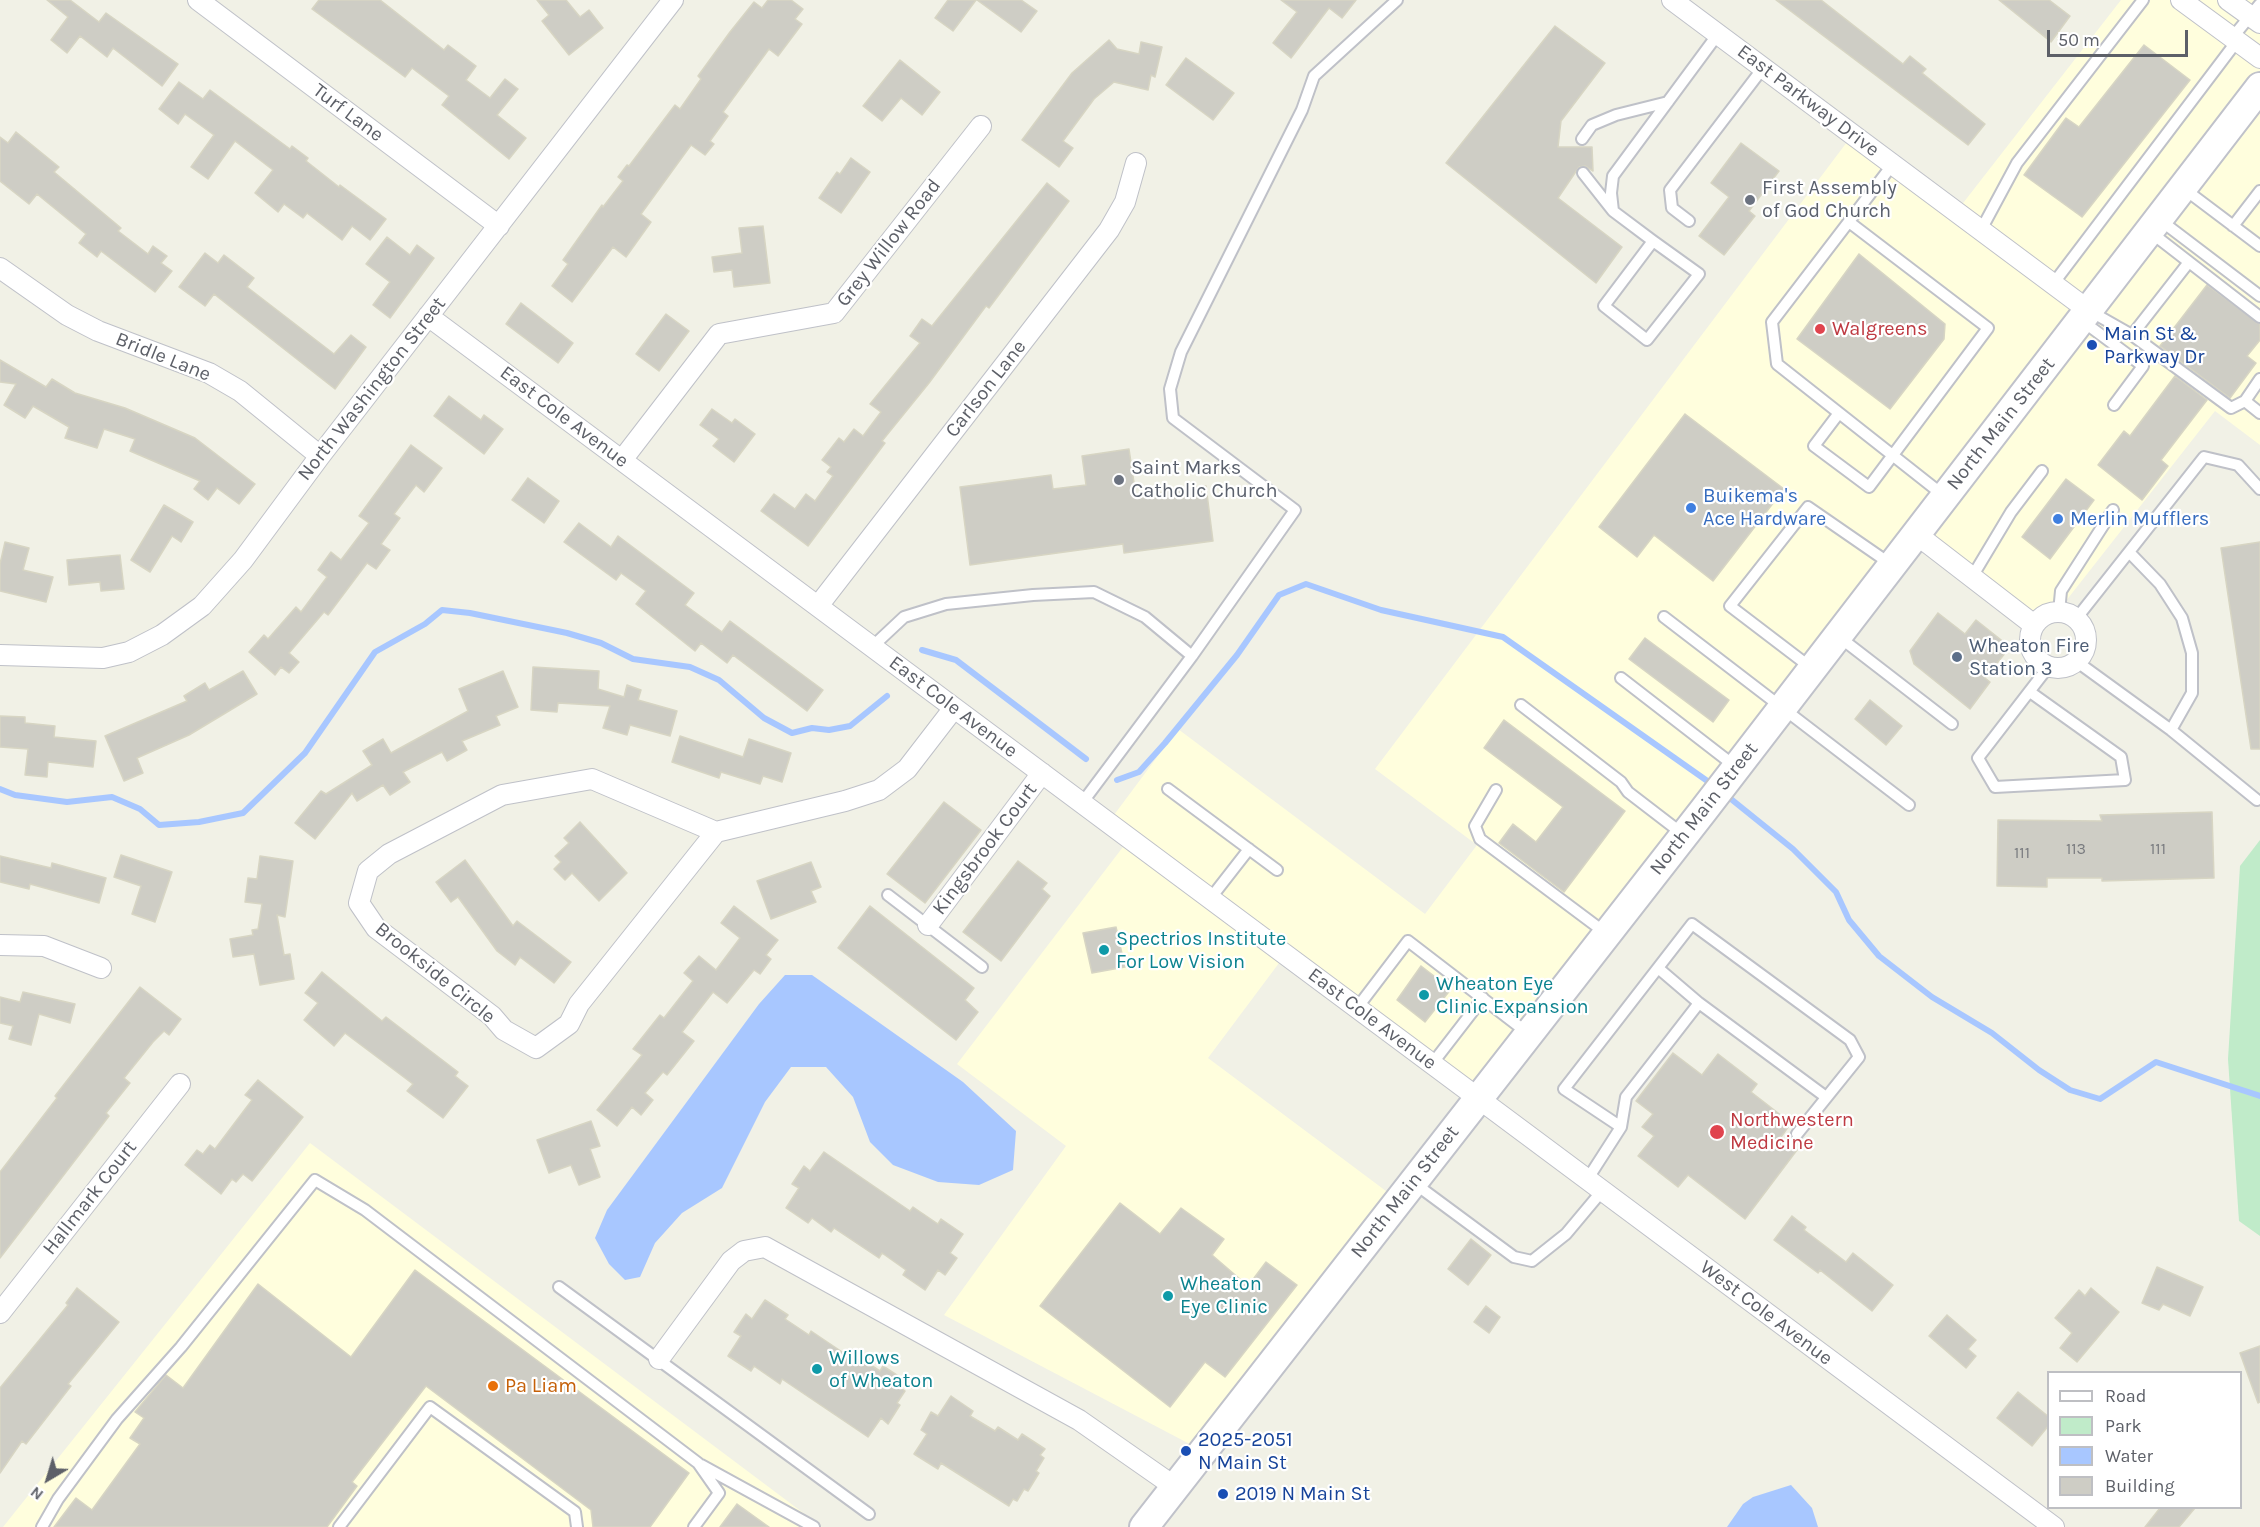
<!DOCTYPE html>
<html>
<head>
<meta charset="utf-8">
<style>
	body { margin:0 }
	#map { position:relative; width:2260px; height:1527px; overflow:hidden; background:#f1f1e6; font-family:Karla,sans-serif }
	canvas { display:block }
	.legend { position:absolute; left:2047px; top:1371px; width:195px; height:138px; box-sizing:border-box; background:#fff; border:2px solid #bebfc3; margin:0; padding:8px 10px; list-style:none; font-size:18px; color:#5d6068 }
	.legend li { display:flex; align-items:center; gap:12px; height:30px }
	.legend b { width:30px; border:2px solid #bebfc3 }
	.north { position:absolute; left:18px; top:1449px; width:60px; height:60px; -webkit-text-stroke:4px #fff; paint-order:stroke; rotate:218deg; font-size:16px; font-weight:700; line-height:24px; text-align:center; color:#5d6068 }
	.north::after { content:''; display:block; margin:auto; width:21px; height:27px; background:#5d6068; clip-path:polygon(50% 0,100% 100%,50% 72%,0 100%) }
	.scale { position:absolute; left:2047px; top:30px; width:141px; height:27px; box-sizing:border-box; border:3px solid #5d6068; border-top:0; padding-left:8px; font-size:18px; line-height:21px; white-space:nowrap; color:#5d6068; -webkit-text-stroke:4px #fff; paint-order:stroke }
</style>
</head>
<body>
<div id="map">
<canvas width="2260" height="1527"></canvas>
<ul class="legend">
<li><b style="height:8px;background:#fff"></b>Road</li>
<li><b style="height:16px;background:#c0ebc9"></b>Park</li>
<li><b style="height:16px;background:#a8c7ff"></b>Water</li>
<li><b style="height:16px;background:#cecdc5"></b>Building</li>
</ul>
<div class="north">N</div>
<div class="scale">50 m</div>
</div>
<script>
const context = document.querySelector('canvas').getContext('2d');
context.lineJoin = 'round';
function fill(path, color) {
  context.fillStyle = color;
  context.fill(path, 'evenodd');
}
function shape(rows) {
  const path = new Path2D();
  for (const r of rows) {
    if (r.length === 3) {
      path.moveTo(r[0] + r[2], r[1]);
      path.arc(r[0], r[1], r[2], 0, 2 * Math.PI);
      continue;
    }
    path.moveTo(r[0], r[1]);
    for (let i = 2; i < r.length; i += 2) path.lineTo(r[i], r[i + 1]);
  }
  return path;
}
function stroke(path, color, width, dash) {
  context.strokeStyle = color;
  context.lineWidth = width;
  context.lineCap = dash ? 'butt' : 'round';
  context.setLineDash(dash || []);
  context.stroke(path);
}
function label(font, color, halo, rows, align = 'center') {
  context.font = font + ' Karla,sans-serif';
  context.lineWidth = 4.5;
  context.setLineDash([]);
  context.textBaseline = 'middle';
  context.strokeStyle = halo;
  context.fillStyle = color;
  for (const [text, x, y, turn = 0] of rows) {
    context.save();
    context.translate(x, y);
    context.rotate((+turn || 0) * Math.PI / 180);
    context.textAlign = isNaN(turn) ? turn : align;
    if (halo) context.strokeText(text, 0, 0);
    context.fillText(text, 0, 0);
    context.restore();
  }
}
fill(shape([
	[2121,0,2260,0,2260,74,2087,300,1960,207],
	[2260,99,2260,445,2215,411,2040,634,1918,542],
	[1847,142,2080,312,1478,1091,1111,819,1178,729,1425,914,1477,845,1375,769],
	[1126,843,1282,959,1208,1058,1398,1200,1203,1451,944,1315,1066,1146,957,1064],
	[310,1143,822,1527,3,1527]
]), '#fffedd');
fill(shape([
	[2260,840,2260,1236,2239,1221,2228,1059,2240,866]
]), '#c0ebc9');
fill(shape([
	[785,975,812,975,963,1082,1016,1131,1013,1170,979,1185,938,1182,893,1165,870,1142,853,1097,826,1067,791,1067,765,1102,722,1188,682,1213,655,1243,640,1277,625,1280,609,1264,595,1238,607,1210,759,1004],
	[1791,1485,1812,1508,1818,1527,1727,1527,1743,1504,1753,1497]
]), '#a8c7ff');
stroke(shape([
	[922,650,956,660,1086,759],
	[1117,780,1139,772,1165,743,1237,655,1279,595,1306,584,1381,610,1503,637,1713,785],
	[0,789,15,795,67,802,112,797,140,809,159,825,199,822,243,813,305,753,375,652,425,624,442,610,470,613,567,633,601,643,633,659,690,667,719,680,764,718,792,733,812,728,829,730,850,726,887,696],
	[1726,795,1793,849,1836,892,1849,920,1879,956,1932,997,1992,1033,2039,1070,2070,1090,2100,1099,2156,1062,2260,1096]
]), '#a8c7ff', 6);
const building = shape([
	[47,0,70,0,99,22,106,13,178,64,162,86,113,48,107,57,80,36,67,53,51,40,68,17,47,0],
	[319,0,380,0,444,50,448,45,476,66,466,80,490,98,505,79,518,89,497,115,526,138,509,159,442,105,449,96,412,68,405,77,312,9,319,0],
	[537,0,566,0,580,17,589,10,603,28,569,55,542,21,549,15,537,0],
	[768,0,791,0,803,9,795,19,802,24,778,56,769,49,723,112,728,116,710,141,714,144,705,155,691,145,641,214,651,222,626,257,613,247,572,302,552,286,568,264,563,260,602,205,603,207,623,181,618,177,627,165,629,166,675,105,680,109,701,79,698,76,730,32,754,2,762,8,768,0],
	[948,0,976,0,953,31,935,18,948,0],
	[977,0,1021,0,1037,11,1021,32,977,0],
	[1281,0,1356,0,1342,18,1329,8,1291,58,1273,43,1297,12,1281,0],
	[1776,0,1821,0,1903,64,1910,56,1926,69,1922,73,1985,124,1968,145,1776,0],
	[1999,0,2049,0,2070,16,2051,42,1999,0],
	[1555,26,1605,63,1561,121,1558,147,1592,147,1593,171,1585,166,1579,167,1558,198,1622,247,1596,283,1446,163,1555,26],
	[1109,40,1117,49,1139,54,1141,42,1162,47,1155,77,1151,75,1148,90,1114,82,1094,99,1063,141,1073,148,1059,167,1022,140,1072,73,1109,40],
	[2144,45,2190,80,2082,217,2024,175,2066,118,2079,127,2144,45],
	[1186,58,1234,93,1213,120,1166,85,1186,58],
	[900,60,940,92,922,115,901,98,882,121,863,106,900,60],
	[179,82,203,99,210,90,290,149,292,146,308,158,306,161,339,187,340,185,386,219,370,240,352,226,342,240,307,213,303,218,284,204,278,212,255,193,273,170,235,141,208,179,191,167,214,135,185,114,178,124,159,109,179,82],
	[16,132,59,167,54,172,121,228,118,231,148,254,153,246,167,256,161,263,172,271,155,292,101,251,97,257,79,243,86,234,37,194,29,204,0,181,0,137,8,143,16,132],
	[1741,143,1779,171,1749,211,1755,216,1724,255,1699,236,1729,197,1711,183,1741,143],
	[851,158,870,172,841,213,819,198,837,172,840,174,851,158],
	[1047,183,1069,201,989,308,986,306,929,383,882,441,885,443,808,546,761,511,774,494,795,509,806,494,815,501,833,476,827,472,831,467,822,460,839,438,844,442,854,429,863,436,881,412,870,404,920,343,910,336,922,319,932,326,1047,183],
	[763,226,770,283,734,287,732,270,714,272,712,257,742,253,739,228,763,226],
	[387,237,410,255,417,245,434,258,390,318,373,305,390,282,366,264,387,237],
	[205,253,218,263,224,255,254,278,247,287,334,354,351,335,366,347,335,389,214,294,205,306,179,287,205,253],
	[1859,254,1945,324,1944,339,1890,409,1797,339,1859,254],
	[2207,285,2260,324,2260,340,2247,356,2256,363,2230,398,2160,346,2207,285],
	[521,303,573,343,558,363,506,324,521,303],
	[666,314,689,331,659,371,636,354,666,314],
	[0,360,46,387,52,379,75,393,125,408,195,438,255,484,239,504,217,488,208,500,194,489,200,481,130,451,135,439,104,429,97,448,65,438,69,427,33,406,25,418,4,405,16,384,0,382,0,360],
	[2175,376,2207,400,2161,460,2168,466,2142,500,2098,465,2124,431,2130,436,2175,376],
	[449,396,481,420,484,415,503,429,484,454,434,416,449,396],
	[712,409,732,423,735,419,755,434,734,462,713,446,719,439,700,425,712,409],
	[1685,414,1784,489,1713,581,1654,535,1637,557,1599,527,1685,414],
	[411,445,442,468,424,492,416,485,394,514,400,518,381,544,390,550,376,569,367,563,328,615,324,612,289,653,299,662,289,673,281,667,275,675,249,652,264,635,268,639,296,607,301,612,327,577,318,570,331,552,341,560,369,523,359,516,411,445],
	[1129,449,1136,496,1206,486,1213,541,1124,553,1123,544,970,565,960,487,1051,475,1053,489,1086,485,1082,456,1129,449],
	[528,478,559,501,544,523,512,500,528,478],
	[2066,479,2094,500,2050,559,2022,537,2066,479],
	[164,505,193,522,181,542,172,536,150,572,131,560,164,505],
	[579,523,611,547,618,536,694,593,685,605,722,632,730,621,823,690,807,711,733,655,727,663,701,643,695,651,636,604,646,591,621,573,616,580,564,542,579,523],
	[5,542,29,548,23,570,53,577,46,602,0,591,0,564,5,542],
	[2260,542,2260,749,2251,749,2221,548,2260,542],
	[120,555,124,589,101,591,100,582,69,585,67,560,120,555],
	[1938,613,1965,634,1976,620,2010,647,1985,678,1990,682,1970,709,1914,664,1910,651,1938,613],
	[1645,638,1729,700,1713,722,1629,659,1645,638],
	[533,667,599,671,598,689,624,697,627,685,641,690,638,700,677,711,670,736,630,725,627,735,603,728,610,706,558,703,557,712,531,710,533,667],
	[243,671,257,694,189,735,137,758,143,773,124,781,105,736,187,701,184,696,205,683,209,690,243,671],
	[503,671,518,707,496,716,500,725,462,741,467,750,447,761,442,752,403,772,410,782,390,795,383,785,357,801,352,793,315,839,295,823,321,791,326,794,372,765,363,751,383,739,391,753,468,711,459,689,503,671],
	[1870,700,1902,726,1886,745,1855,719,1870,700],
	[0,716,25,717,25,723,55,726,54,737,96,741,93,767,48,762,47,777,25,775,28,749,0,747,0,716],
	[1504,720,1625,811,1564,892,1499,843,1513,824,1536,842,1563,807,1484,748,1504,720],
	[680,736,743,757,749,739,791,753,782,782,763,776,760,784,721,772,719,778,672,762,680,736],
	[944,802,981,830,925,903,887,874,944,802],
	[2212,812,2214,878,2102,881,2102,878,2047,878,2047,887,1997,886,1998,820,2102,821,2100,815,2212,812],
	[580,822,627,873,599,901,572,873,565,880,554,869,561,862,555,856,569,843,564,838,580,822],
	[121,855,172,872,155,922,132,914,141,886,114,877,121,855],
	[0,856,51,868,52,863,106,878,99,903,30,884,29,889,0,882,0,856],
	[260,856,293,861,285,917,277,915,284,955,290,954,294,979,260,985,254,954,233,957,230,939,253,935,252,930,258,929,262,904,245,902,248,878,257,879,260,856],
	[465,860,513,926,517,921,571,962,554,983,520,957,515,965,497,951,458,897,451,902,436,882,465,860],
	[1018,861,1047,883,1042,889,1050,896,1001,961,963,932,1018,861],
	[811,862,821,887,811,891,816,902,771,919,757,881,811,862],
	[734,906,778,940,766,955,771,959,760,974,754,970,727,1003,713,992,682,1032,694,1041,667,1075,663,1072,645,1093,653,1100,641,1115,632,1107,617,1126,597,1110,642,1055,633,1049,660,1015,664,1018,693,981,684,973,699,956,716,970,740,938,721,923,734,906],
	[870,906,974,988,965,1000,978,1012,956,1040,838,948,870,906],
	[1116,927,1125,967,1092,973,1083,933,1116,927],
	[1421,966,1451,989,1425,1022,1397,1000,1421,966],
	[322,972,382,1021,386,1017,458,1072,455,1076,468,1086,443,1118,407,1091,413,1084,345,1033,334,1046,304,1020,318,1003,305,993,322,972],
	[140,987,181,1019,169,1035,164,1031,153,1042,124,1078,130,1083,106,1113,109,1116,0,1258,0,1172,57,1098,55,1096,140,987],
	[23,992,75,1004,70,1023,39,1014,31,1045,9,1039,13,1026,0,1023,0,997,20,1002,23,992],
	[1673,1053,1702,1075,1718,1054,1757,1084,1751,1092,1791,1123,1781,1137,1797,1150,1745,1219,1688,1175,1678,1187,1638,1156,1654,1136,1642,1127,1653,1114,1636,1101,1673,1053],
	[258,1080,303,1117,252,1181,243,1174,236,1182,232,1179,221,1194,185,1165,197,1150,203,1154,210,1145,215,1149,252,1100,245,1095,258,1080],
	[591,1121,600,1146,590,1149,600,1177,579,1185,571,1165,549,1173,537,1140,591,1121],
	[824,1152,910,1211,913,1207,938,1224,941,1219,963,1234,950,1253,957,1258,945,1275,938,1270,925,1290,903,1275,906,1270,882,1253,879,1258,834,1228,831,1232,812,1218,808,1223,786,1208,799,1188,792,1184,804,1166,810,1171,824,1152],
	[1120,1203,1160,1234,1181,1208,1224,1239,1212,1255,1248,1286,1266,1262,1297,1285,1225,1377,1205,1362,1170,1407,1040,1306,1120,1203],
	[1792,1216,1806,1227,1804,1230,1846,1262,1853,1253,1893,1285,1872,1311,1820,1270,1818,1273,1774,1240,1792,1216],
	[1471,1239,1491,1255,1468,1285,1448,1269,1471,1239],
	[2157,1267,2203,1287,2190,1316,2163,1304,2159,1310,2142,1303,2157,1267],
	[415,1270,689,1473,650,1527,593,1527,591,1510,426,1386,352,1482,357,1486,327,1527,54,1527,76,1498,92,1510,140,1444,130,1438,144,1418,135,1412,166,1375,183,1388,258,1284,351,1357,415,1270],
	[77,1288,119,1322,68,1384,71,1386,26,1444,22,1441,0,1473,0,1388,68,1305,66,1303,77,1288],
	[2091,1288,2119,1312,2077,1362,2060,1348,2072,1333,2055,1318,2079,1290,2085,1296,2091,1288],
	[765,1300,788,1315,785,1319,809,1335,811,1331,857,1362,860,1358,880,1371,883,1366,906,1381,901,1388,905,1391,897,1403,900,1405,888,1424,881,1418,868,1437,782,1379,780,1384,754,1366,751,1371,728,1356,741,1336,734,1332,746,1314,752,1319,765,1300],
	[1486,1306,1500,1317,1489,1333,1474,1322,1486,1306],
	[1947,1315,1976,1340,1968,1349,1976,1356,1966,1368,1929,1336,1947,1315],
	[2260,1346,2260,1402,2258,1403,2240,1353,2260,1346],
	[2018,1392,2049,1417,2049,1425,2032,1446,1997,1418,2018,1392],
	[951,1396,973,1411,970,1416,995,1431,998,1427,1018,1440,1022,1434,1045,1449,1040,1455,1044,1458,1036,1471,1039,1473,1028,1491,1024,1489,1017,1501,1013,1499,1009,1506,941,1463,938,1469,914,1454,927,1434,921,1430,931,1412,938,1416,951,1396],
	[737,1504,769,1527,720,1527,737,1504],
	[2160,1508,2195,1508,2179,1527,2145,1527,2160,1508]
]);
fill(building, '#cecdc5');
stroke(building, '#d7d5c3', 1.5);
const lane = shape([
	[2232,38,2260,4],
	[1582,139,1592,125,1616,115,1668,102],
	[1893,164,1772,322,1777,364,1943,495],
	[1583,173,1613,211],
	[2183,188,2260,246],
	[2160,220,2260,296],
	[1689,221,1672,208,1670,190,1763,68],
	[2233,226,2260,191],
	[1981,230,2017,163,2143,0],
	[2149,231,2260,317],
	[1653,241,1604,306,1647,340,1699,274,1653,241,1613,211,1611,193,1613,176,1718,34],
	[2053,284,2237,41],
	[2088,310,2132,335,2231,408,2245,401,2260,379],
	[2081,320,2143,366,2114,405],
	[2132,335,2189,262],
	[2245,401,2260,413],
	[1839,413,1814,446,1869,487,1988,328,1849,222],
	[2129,552,2160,584,2182,618,2192,653,2192,693,2171,730],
	[1972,577,2011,512,2042,471],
	[2059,612,2061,591,2113,510],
	[1664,617,1909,805],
	[2076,619,2204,457,2238,465,2260,489],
	[1838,636,1952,724],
	[872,647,904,617,946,604,1033,595,1094,592,1145,617,1192,656],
	[2076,661,2171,730,2257,800],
	[1810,667,1730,606,1808,507,1892,565],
	[1621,678,1736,767],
	[2030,692,2121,757,2125,780,1995,787,1978,758,2049,666],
	[1521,705,1621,782,1628,792,1684,835],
	[1168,789,1277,870],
	[1496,790,1475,826,1480,839,1607,934],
	[1082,803,1192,656,1295,510,1173,418,1170,389,1181,352,1302,110,1314,76,1397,0],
	[888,895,982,967],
	[1210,899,1249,849],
	[1658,968,1699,1003,1826,1097],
	[1357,1008,1408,941,1529,1034],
	[1432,1064,1483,998],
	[1621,1127,1564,1089,1692,924,1850,1040,1859,1057,1797,1134],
	[1587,1180,1621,1127,1626,1097,1699,1003],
	[1414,1183,1514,1257,1532,1261,1566,1234,1602,1191],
	[559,1287,869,1514],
	[701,1465,814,1527],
	[42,1527,58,1499,117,1419,181,1347,315,1180,365,1210,698,1463,719,1493,694,1527],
	[339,1527,430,1407,575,1512,577,1527]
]);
const street = shape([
	[198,0,499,226],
	[1672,0,2088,310],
	[2181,0,2260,58],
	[2228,0,2260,23],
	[0,268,67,315,98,331,209,373,240,391,320,456],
	[428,316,2054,1527],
	[622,460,719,334,834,313,981,126],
	[1916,534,2034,625],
	[818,606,1109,230,1125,202,1136,163],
	[2058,640,28],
	[0,655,103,658,129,652,162,635,202,606,243,560,320,456,673,0],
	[716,832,592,779,502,795,389,854,368,871,359,903,376,928,492,1016,504,1030,536,1048,569,1024,579,1004,716,832,845,801,879,790,907,769,954,708],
	[928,925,1042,773],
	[0,945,44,946,101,968],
	[0,1313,180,1084],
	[659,1359,731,1261,744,1251,765,1247,1079,1420,1175,1487]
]);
const secondary = shape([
	[1144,1527,1703,811,2260,87]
]);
stroke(lane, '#bfc1c8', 14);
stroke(street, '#bfc1c8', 22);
stroke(secondary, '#c0c2ca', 32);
stroke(lane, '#fff', 10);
stroke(street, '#fff', 20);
stroke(secondary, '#fff', 28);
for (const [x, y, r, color] of [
	[1750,200,6,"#6b7280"],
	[1820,329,6,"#e0444e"],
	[2092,345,6,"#1a4fb4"],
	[1119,480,6,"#6b7280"],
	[1691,508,6,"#3f7fe0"],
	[2058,519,6,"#3f7fe0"],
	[1957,657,6,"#5c6f8a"],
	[1104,950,6,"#0f9aa8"],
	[1424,995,6,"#0f9aa8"],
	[1717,1132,8,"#e0444e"],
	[1168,1296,6,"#0f9aa8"],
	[817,1369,6,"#0f9aa8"],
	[493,1386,6,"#e8710a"],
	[1186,1451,6,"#1a4fb4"],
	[1223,1494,6,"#1a4fb4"]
]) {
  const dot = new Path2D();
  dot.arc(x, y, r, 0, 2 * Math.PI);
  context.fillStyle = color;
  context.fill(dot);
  stroke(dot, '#fff', 2);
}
label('16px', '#797b7f', null, [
	["113",2076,849],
	["111",2158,849],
	["111",2022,853]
]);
label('20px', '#5d6068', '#fff', [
	["East Parkway Drive",1808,101,37],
	["Turf Lane",348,113,37],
	["Grey Willow Road",889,243,-52],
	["Bridle Lane",163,357,22],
	["North Washington Street",372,389,-52],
	["Carlson Lane",986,389,-52],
	["East Cole Avenue",564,417,37],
	["North Main Street",2001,424,-52],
	["East Cole Avenue",953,707,37],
	["North Main Street",1704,809,-52],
	["Kingsbrook Court",985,849,-53],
	["Brookside Circle",435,973,39],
	["East Cole Avenue",1372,1019,37],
	["North Main Street",1405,1192,-52],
	["Hallmark Court",90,1198,-52],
	["West Cole Avenue",1766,1313,37]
]);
label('20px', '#5b616d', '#fff', [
	["First Assembly",1762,188],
	["of God Church",1762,211],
	["Saint Marks",1131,468],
	["Catholic Church",1131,491]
], 'left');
label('20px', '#be3a42', '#fff', [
	["Walgreens",1832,329],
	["Northwestern",1730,1120],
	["Medicine",1730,1143]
], 'left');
label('20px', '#164399', '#fff', [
	["Main St &",2104,334],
	["Parkway Dr",2104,357],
	["2025-2051",1198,1440],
	["N Main St",1198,1463],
	["2019 N Main St",1235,1494]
], 'left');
label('20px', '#366cbe', '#fff', [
	["Buikema's",1703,496],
	["Ace Hardware",1703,519],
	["Merlin Mufflers",2070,519]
], 'left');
label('20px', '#4e5e75', '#fff', [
	["Wheaton Fire",1969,646],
	["Station 3",1969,669]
], 'left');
label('20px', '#0d838f', '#fff', [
	["Spectrios Institute",1116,939],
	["For Low Vision",1116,962],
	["Wheaton Eye",1436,984],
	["Clinic Expansion",1436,1007],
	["Wheaton",1180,1284],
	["Eye Clinic",1180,1307],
	["Willows",829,1358],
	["of Wheaton",829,1381]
], 'left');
label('20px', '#c56008', '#fff', [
	["Pa Liam",505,1386]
], 'left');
</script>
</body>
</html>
